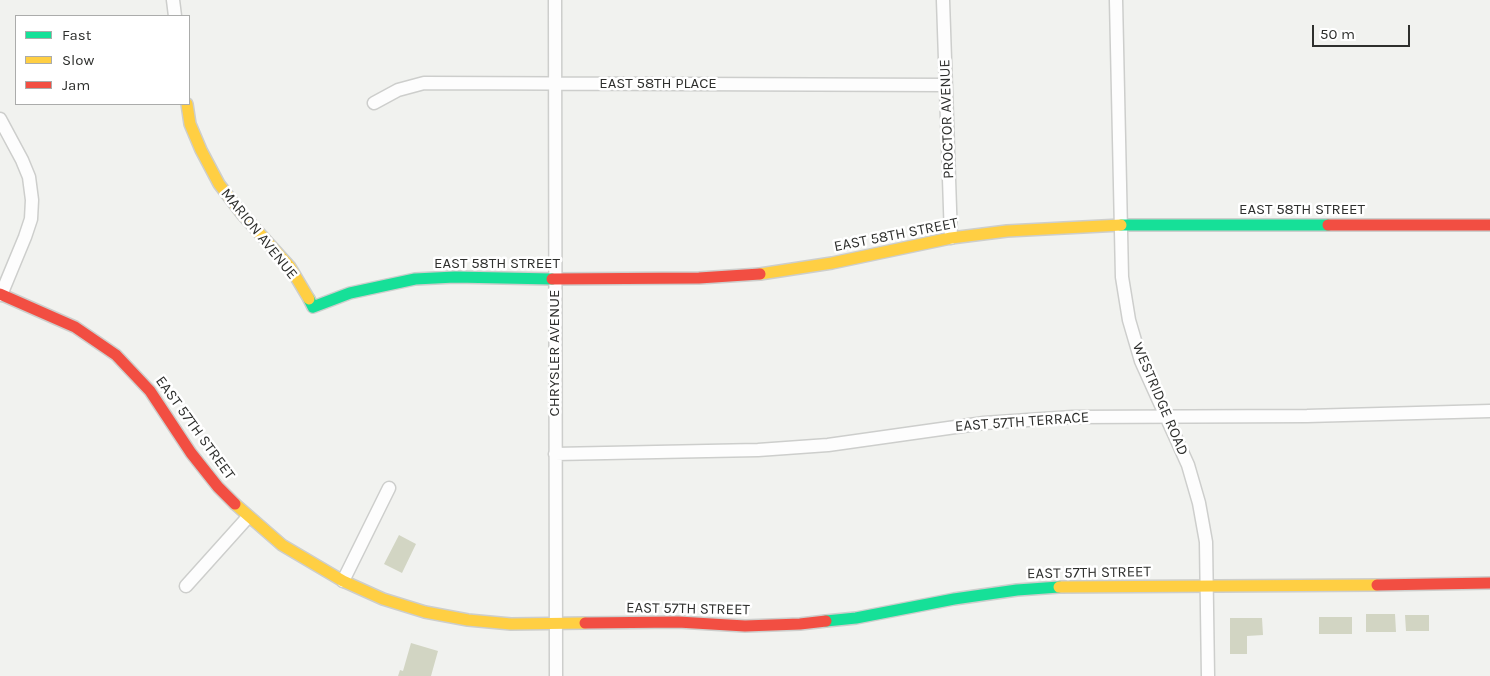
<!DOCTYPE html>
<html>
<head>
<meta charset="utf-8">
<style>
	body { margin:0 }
	#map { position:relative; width:1490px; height:676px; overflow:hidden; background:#f1f2ef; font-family:Karla,sans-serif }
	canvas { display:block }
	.legend { position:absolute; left:15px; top:15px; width:175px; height:90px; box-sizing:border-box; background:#fff; border:1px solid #abacab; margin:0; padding:6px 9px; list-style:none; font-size:15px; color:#2e2f2d }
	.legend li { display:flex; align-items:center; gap:10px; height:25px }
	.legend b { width:25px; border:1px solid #abacab }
	.scale { position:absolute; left:1312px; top:25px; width:98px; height:22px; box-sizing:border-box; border:2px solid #2e2f2d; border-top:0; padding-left:6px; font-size:15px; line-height:18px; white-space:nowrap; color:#2e2f2d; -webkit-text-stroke:4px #fff; paint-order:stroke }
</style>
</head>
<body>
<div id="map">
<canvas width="1490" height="676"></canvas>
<ul class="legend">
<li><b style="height:6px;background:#16e098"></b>Fast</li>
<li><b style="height:6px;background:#ffcf43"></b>Slow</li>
<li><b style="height:6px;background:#f24e42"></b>Jam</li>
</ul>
<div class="scale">50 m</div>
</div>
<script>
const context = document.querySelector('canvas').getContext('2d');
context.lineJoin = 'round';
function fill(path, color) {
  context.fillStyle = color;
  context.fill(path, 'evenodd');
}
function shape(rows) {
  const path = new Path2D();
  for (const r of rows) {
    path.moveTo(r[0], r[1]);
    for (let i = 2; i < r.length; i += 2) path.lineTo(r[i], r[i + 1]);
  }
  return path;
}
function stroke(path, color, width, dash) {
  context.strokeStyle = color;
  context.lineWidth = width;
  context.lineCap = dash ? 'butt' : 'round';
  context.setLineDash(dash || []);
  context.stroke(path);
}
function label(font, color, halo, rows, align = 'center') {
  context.font = font + ' Karla,sans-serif';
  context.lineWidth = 5;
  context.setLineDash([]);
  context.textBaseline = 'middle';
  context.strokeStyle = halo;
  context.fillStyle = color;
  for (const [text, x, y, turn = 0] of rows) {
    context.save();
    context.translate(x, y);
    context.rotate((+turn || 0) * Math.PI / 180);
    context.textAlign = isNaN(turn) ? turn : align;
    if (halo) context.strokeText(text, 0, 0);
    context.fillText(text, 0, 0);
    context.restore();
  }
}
fill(shape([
	[399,535,416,544,402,573,384,564],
	[1366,614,1395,614,1396,632,1366,632],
	[1405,615,1429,615,1429,631,1406,631],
	[1319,617,1352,617,1352,634,1319,634],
	[1230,618,1262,618,1263,635,1247,636,1247,654,1230,654],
	[411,643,438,651,431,676,398,676,400,670,403,671]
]), '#d2d5c3');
const street = shape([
	[173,0,175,16],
	[555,0,556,676],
	[943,0,951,238],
	[1116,0,1122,277,1129,320,1141,361,1188,465,1199,503,1206,542,1208,676],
	[374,103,398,90,424,83,946,85],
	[0,119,22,160,29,177,32,200,31,219,25,237,1,295],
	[555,454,758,450,828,445,984,423,1072,417,1307,416,1490,411],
	[343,581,389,488],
	[186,586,248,517]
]);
const fast = shape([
	[1121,225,1328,225],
	[309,299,313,307,350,293,415,279,455,277,552,279],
	[826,621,856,618,954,599,1017,590,1059,587]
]);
const slow = shape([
	[187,104,190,124,201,150,219,184,242,214,290,267,309,299],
	[760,274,832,263,951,238,1007,231,1121,225],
	[235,504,282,545,343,581,383,599,425,612,468,620,511,624,585,623],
	[1059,587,1377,585]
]);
const jam = shape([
	[1328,225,1490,225],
	[552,279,699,278,760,274],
	[0,294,75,327,116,355,150,391,191,453,218,487,235,504],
	[1377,585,1490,583],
	[585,623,678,622,745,626,800,624,826,621]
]);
stroke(street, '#cdcecc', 15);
stroke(fast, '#cdcecc', 14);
stroke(slow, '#cdcecc', 14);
stroke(jam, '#cdcecc', 14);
stroke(street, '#fdfdfd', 12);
stroke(fast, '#16e098', 11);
stroke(slow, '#ffcf43', 11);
stroke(jam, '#f24e42', 11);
label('15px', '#2e2f2d', '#fff', [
	["EAST 58TH PLACE",658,84],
	["PROCTOR AVENUE",947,119,-92],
	["EAST 58TH STREET",1302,210],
	["MARION AVENUE",259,234,51],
	["EAST 58TH STREET",896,235,-11],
	["EAST 58TH STREET",497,264],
	["CHRYSLER AVENUE",555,353,-90],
	["WESTRIDGE ROAD",1160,399,67],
	["EAST 57TH TERRACE",1022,422,-4],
	["EAST 57TH STREET",195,428,54],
	["EAST 57TH STREET",1089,573,-1],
	["EAST 57TH STREET",688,609,1]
]);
</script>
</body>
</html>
